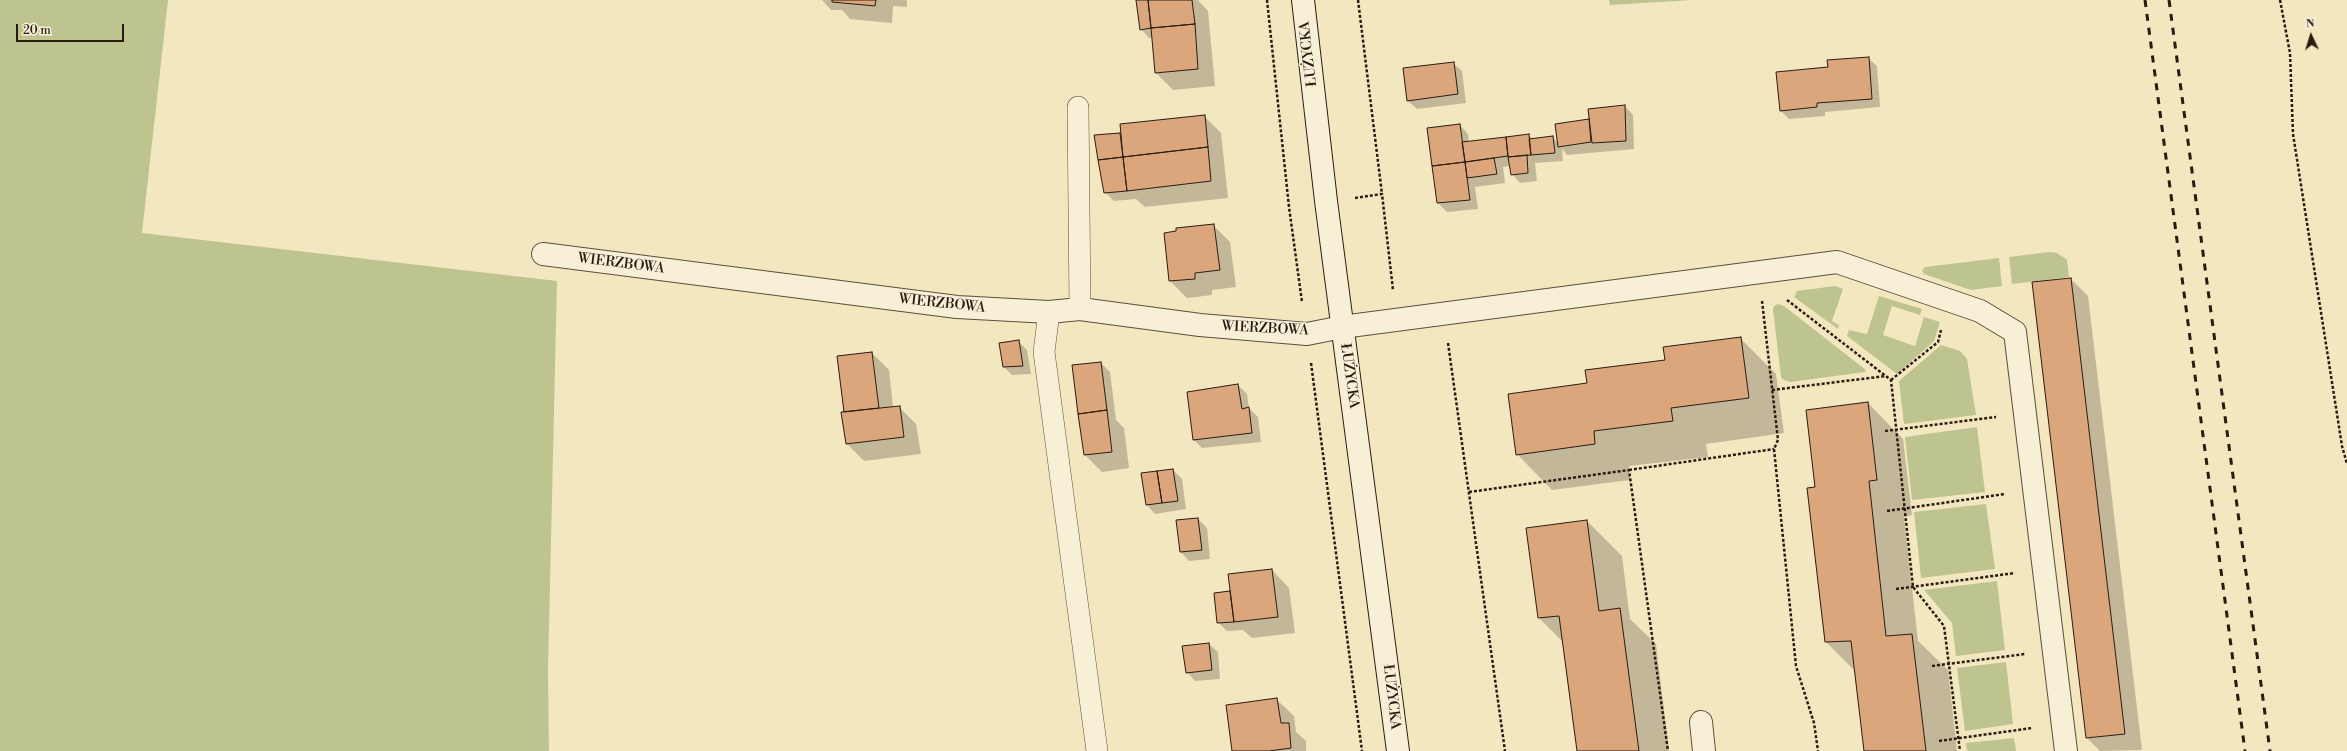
<!DOCTYPE html>
<html>
<head>
<meta charset="utf-8">
<style>
	body { margin:0 }
	#map { position:relative; width:2347px; height:751px; overflow:hidden; background:#f3e7c0; font-family:"Libre Bodoni",serif }
	canvas { display:block }
	.north { position:absolute; left:2291px; top:16px; width:40px; height:40px; -webkit-text-stroke:3px #f7efd6; paint-order:stroke; rotate:356deg; font-size:11px; font-weight:700; line-height:16px; text-align:center; color:#2a1b12 }
	.north::after { content:''; display:block; margin:auto; width:14px; height:18px; background:#2a1b12; clip-path:polygon(50% 0,100% 100%,50% 72%,0 100%) }
	.scale { position:absolute; left:16px; top:24px; width:108px; height:18px; box-sizing:border-box; border:2px solid #2a1b12; border-top:0; padding-left:5px; font-size:12px; line-height:14px; white-space:nowrap; color:#2a1b12; -webkit-text-stroke:3px #f7efd6; paint-order:stroke }
</style>
</head>
<body>
<div id="map">
<canvas width="2347" height="751"></canvas>
<div class="north">N</div>
<div class="scale">20 m</div>
</div>
<script>
const context = document.querySelector('canvas').getContext('2d');
context.lineJoin = 'round';
function fill(path, color) {
  context.fillStyle = color;
  context.fill(path, 'evenodd');
}
function shape(rows) {
  const path = new Path2D();
  for (const r of rows) {
    path.moveTo(r[0], r[1]);
    for (let i = 2; i < r.length; i += 2) path.lineTo(r[i], r[i + 1]);
  }
  return path;
}
function stroke(path, color, width, dash) {
  context.strokeStyle = color;
  context.lineWidth = width;
  context.lineCap = dash ? 'butt' : 'round';
  context.setLineDash(dash || []);
  context.stroke(path);
}
function label(font, color, halo, rows, align = 'center') {
  context.font = font + ' "Libre Bodoni",serif';
  context.lineWidth = 3;
  context.setLineDash([]);
  context.textBaseline = 'middle';
  context.strokeStyle = halo;
  context.fillStyle = color;
  for (const [text, x, y, turn = 0] of rows) {
    context.save();
    context.translate(x, y);
    context.rotate((+turn || 0) * Math.PI / 180);
    context.textAlign = isNaN(turn) ? turn : align;
    if (halo) context.strokeText(text, 0, 0);
    context.fillText(text, 0, 0);
    context.restore();
  }
}
fill(shape([
	[0,0,168,0,142,233,557,281,548,671,549,751,0,751],
	[1609,0,1693,0,1610,5],
	[2049,252,2057,253,2067,260,2069,277,2012,284,2009,257],
	[1999,258,2002,286,1971,290,1924,274,1922,271,1925,267],
	[1835,286,1843,289,1832,321,1839,325,1838,329,1794,297,1797,291],
	[1879,296,1922,309,1920,315,1892,306,1883,335,1915,346,1924,317,1940,322,1934,341,1897,374,1847,336,1849,330,1867,334],
	[1778,304,1784,306,1866,370,1865,372,1790,382,1784,380,1781,377,1773,309,1774,306],
	[1941,345,1960,351,1967,359,1976,415,1904,424,1899,381],
	[1977,427,1985,492,1912,500,1905,437],
	[1986,504,1995,569,1921,578,1914,512],
	[1997,581,2005,650,1956,656,1952,623,1924,590],
	[2006,662,2013,724,1965,731,1957,668],
	[2014,738,2016,751,1967,751,1966,743]
]), '#bec490');
fill(shape([
	[822,0,907,0,907,7,893,6,892,23,850,19,842,10,831,10],
	[1137,0,1198,0,1208,11,1215,86,1173,90,1156,73,1152,38,1149,38,1141,29],
	[1868,58,1877,66,1880,107,1825,112,1825,116,1789,119,1780,110,1829,68],
	[1453,63,1462,71,1466,103,1417,109,1408,101],
	[1625,106,1633,115,1634,149,1567,155,1562,149,1563,161,1535,163,1537,181,1520,183,1512,174,1510,166,1503,167,1505,183,1475,187,1478,209,1447,212,1438,203,1460,125,1468,134,1469,143,1529,135,1533,140,1553,137,1558,143,1556,125,1591,120],
	[1204,116,1221,133,1228,198,1145,207,1136,199,1114,201,1105,192,1120,134,1122,136],
	[1213,225,1230,242,1236,287,1212,290,1212,295,1187,298,1170,281,1177,232],
	[2071,279,2088,296,2142,750,2100,751,2087,738],
	[1740,338,1776,374,1784,433,1706,444,1708,457,1629,466,1630,480,1552,490,1517,454,1588,384],
	[1018,341,1027,350,1031,374,1012,375,1003,366],
	[872,353,889,370,893,407,899,407,916,424,921,454,864,461,847,444,838,357],
	[1101,363,1110,372,1116,420,1124,428,1129,468,1102,472,1085,455],
	[1238,385,1247,394,1249,408,1258,417,1261,442,1202,448,1193,439],
	[1868,403,1903,439,1912,515,1904,517,1918,641,1948,670,1957,751,1865,751,1856,672,1826,642,1816,488],
	[1173,470,1182,479,1186,509,1155,514,1147,505],
	[1198,519,1207,528,1210,559,1189,561,1181,552],
	[1587,521,1622,556,1630,619,1656,644,1669,751,1578,751,1564,643,1539,618],
	[1272,570,1289,588,1295,633,1252,638,1243,630,1227,631,1218,622,1216,594,1231,592],
	[1209,644,1218,652,1220,679,1195,681,1187,672],
	[1276,699,1294,716,1296,732,1306,741,1306,751,1233,751]
]), '#0003');
const building = shape([
	[832,0,876,0,875,6,832,2,832,0],
	[1136,0,1148,0,1151,28,1140,30,1136,0],
	[1148,0,1192,0,1195,24,1151,28,1148,0],
	[1195,24,1198,69,1155,73,1151,28,1195,24],
	[1869,57,1872,99,1817,103,1817,107,1780,111,1776,72,1828,67,1827,60,1869,57],
	[1454,62,1458,94,1407,101,1403,68,1454,62],
	[1625,105,1626,141,1592,143,1588,109,1625,105],
	[1205,115,1208,147,1123,157,1120,124,1205,115],
	[1589,119,1591,142,1558,147,1555,124,1589,119],
	[1460,124,1465,162,1432,166,1427,128,1460,124],
	[1120,133,1123,157,1098,160,1094,135,1120,133],
	[1529,134,1531,155,1508,157,1506,137,1529,134],
	[1553,136,1555,153,1531,155,1529,139,1553,136],
	[1506,137,1508,156,1465,162,1462,142,1506,137],
	[1208,147,1211,181,1127,191,1123,157,1208,147],
	[1527,155,1528,173,1511,175,1508,157,1527,155],
	[1123,157,1127,191,1104,193,1098,160,1123,157],
	[1494,158,1497,174,1467,178,1465,162,1494,158],
	[1465,162,1470,200,1437,203,1432,166,1465,162],
	[1214,224,1220,270,1195,273,1195,279,1169,281,1164,233,1176,231,1176,228,1214,224],
	[2071,278,2125,734,2086,738,2032,282,2071,278],
	[1741,337,1749,398,1671,408,1673,421,1594,431,1595,444,1516,455,1508,394,1587,383,1585,370,1665,360,1663,347,1741,337],
	[1019,340,1023,366,1003,367,999,343,1019,340],
	[872,352,879,408,844,412,837,356,872,352],
	[1101,362,1107,410,1078,414,1072,365,1101,362],
	[1238,384,1242,409,1249,407,1252,433,1193,440,1187,392,1238,384],
	[1868,402,1877,480,1869,481,1886,636,1912,634,1926,751,1864,751,1851,641,1825,642,1807,488,1815,487,1806,410,1868,402],
	[900,406,904,437,846,444,841,412,900,406],
	[1107,410,1112,452,1084,455,1078,414,1107,410],
	[1173,469,1178,501,1162,503,1157,471,1173,469],
	[1157,471,1162,503,1146,505,1141,473,1157,471],
	[1198,518,1202,550,1180,552,1176,520,1198,518],
	[1587,520,1599,611,1620,608,1639,751,1577,751,1559,616,1538,618,1526,528,1587,520],
	[1272,569,1278,617,1234,622,1228,574,1272,569],
	[1230,591,1234,622,1217,623,1214,593,1230,591],
	[1209,643,1212,670,1186,673,1182,646,1209,643],
	[1277,698,1281,723,1289,723,1291,748,1269,751,1232,751,1226,705,1277,698]
]);
fill(building, '#dba67c');
stroke(building, '#2a1b12', 1);
const lane = shape([
	[1078,107,1080,309],
	[1049,312,1044,352,1097,751]
]);
const street = shape([
	[543,254,957,307,1049,312,1080,309,1200,325,1307,334,1342,327,1837,262,1980,311,2015,332,2066,751],
	[1701,722,1704,751]
]);
const secondary = shape([
	[1303,0,1326,201,1398,751]
]);
stroke(lane, '#5c4e3e', 22);
stroke(street, '#5c4e3e', 24);
stroke(secondary, '#2a1b12', 24);
stroke(shape([
	[1267,0,1289,207,1302,302],
	[1358,0,1382,194],
	[2280,0,2290,53,2293,134,2342,446,2347,464],
	[1355,198,1382,194,1393,290],
	[1787,300,1891,380,1913,587,1944,626,1960,751],
	[1762,301,1778,440,1774,449,1796,666,1814,723,1818,751],
	[1448,343,1505,751],
	[1311,363,1362,751],
	[1891,380,1938,342,1941,330],
	[1772,390,1886,376],
	[1885,431,1996,417],
	[1629,470,1774,449],
	[1469,492,1629,470,1668,751],
	[1887,511,2005,494],
	[1896,589,2015,573],
	[1932,666,2025,654],
	[1939,741,2032,728]
]), '#2a1b12', 2.5, [3, 2]);
stroke(lane, '#f7efd6', 21);
stroke(street, '#f7efd6', 22);
stroke(secondary, '#f7efd6', 22);
stroke(shape([
	[2145,0,2245,751],
	[2169,0,2270,751]
]), '#2a1b12', 3, [7, 7]);
label('14px', '#2a1b12', '#f7efd6', [
	["ŁUŻYCKA",1309,54,-97],
	["WIERZBOWA",621,264,7],
	["WIERZBOWA",942,304,6],
	["WIERZBOWA",1265,329,3],
	["ŁUŻYCKA",1349,376,82],
	["ŁUŻYCKA",1391,697,83]
]);
</script>
</body>
</html>
